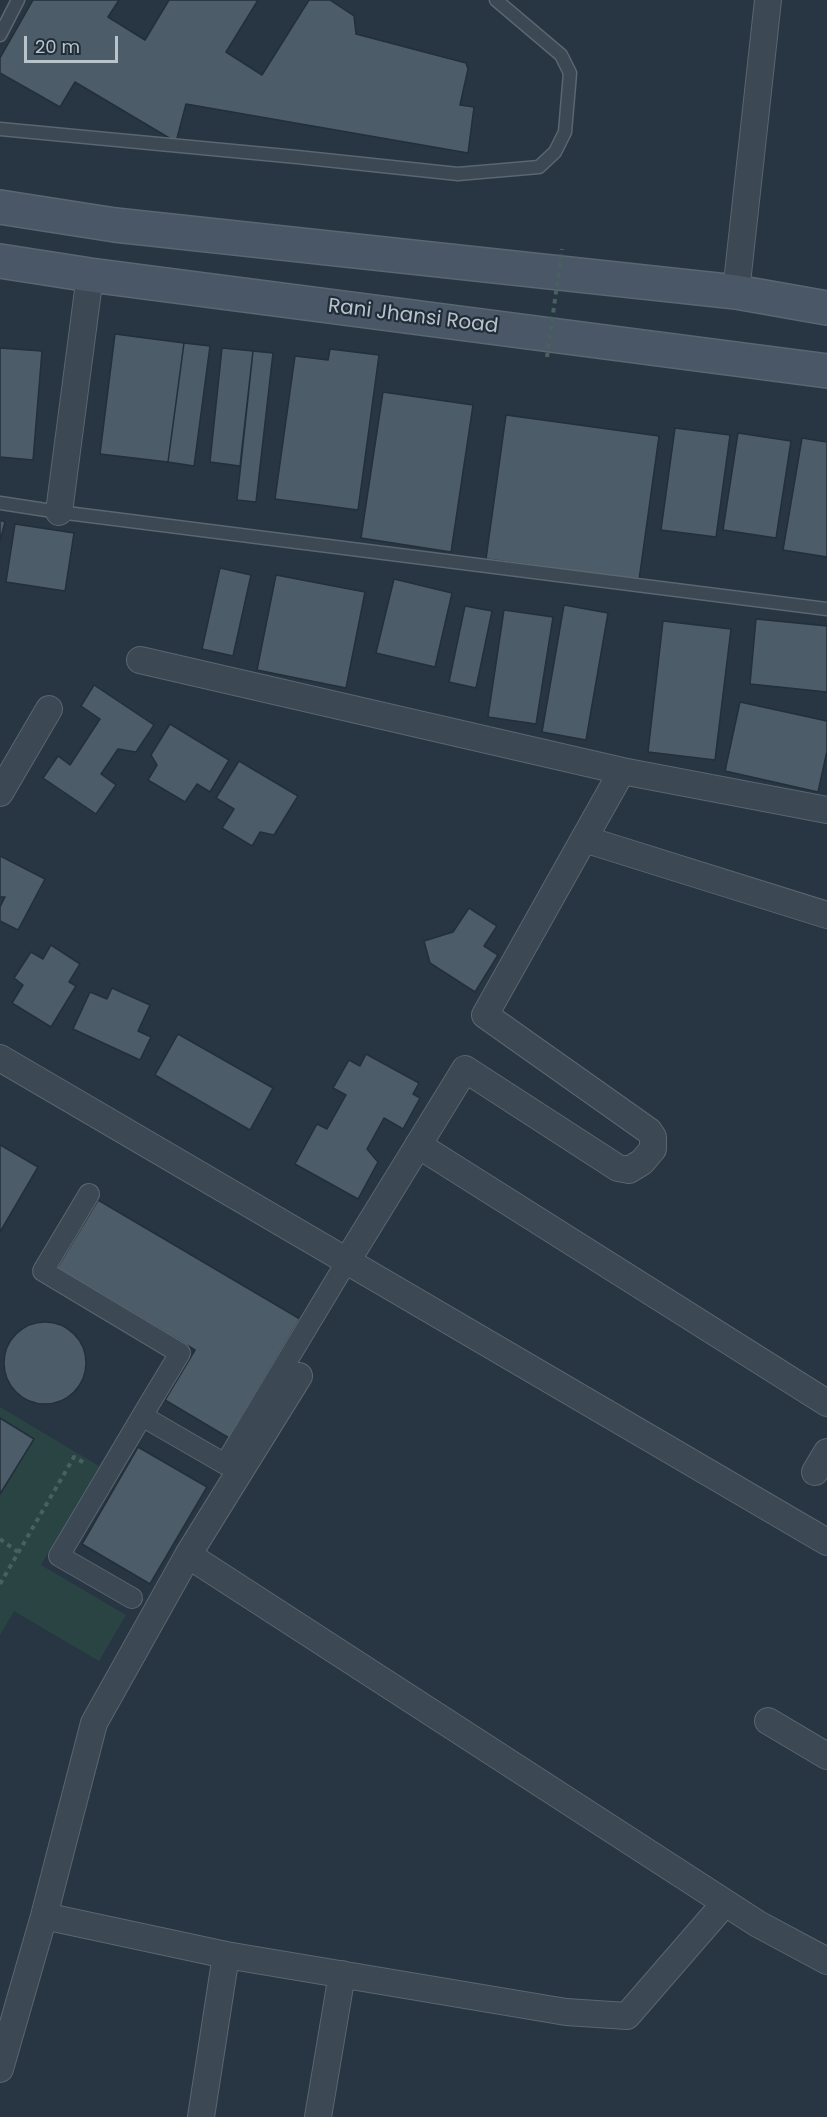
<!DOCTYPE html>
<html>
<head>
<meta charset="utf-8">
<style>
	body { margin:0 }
	#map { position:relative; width:827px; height:2117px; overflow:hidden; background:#283643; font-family:Poppins,sans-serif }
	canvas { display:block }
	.scale { position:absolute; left:24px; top:36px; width:94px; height:27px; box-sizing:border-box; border:3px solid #b9c3cc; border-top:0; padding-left:8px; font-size:18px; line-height:21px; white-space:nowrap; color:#b9c3cc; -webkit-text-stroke:4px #212d38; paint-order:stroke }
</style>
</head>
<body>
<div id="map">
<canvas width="827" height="2117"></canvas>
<div class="scale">20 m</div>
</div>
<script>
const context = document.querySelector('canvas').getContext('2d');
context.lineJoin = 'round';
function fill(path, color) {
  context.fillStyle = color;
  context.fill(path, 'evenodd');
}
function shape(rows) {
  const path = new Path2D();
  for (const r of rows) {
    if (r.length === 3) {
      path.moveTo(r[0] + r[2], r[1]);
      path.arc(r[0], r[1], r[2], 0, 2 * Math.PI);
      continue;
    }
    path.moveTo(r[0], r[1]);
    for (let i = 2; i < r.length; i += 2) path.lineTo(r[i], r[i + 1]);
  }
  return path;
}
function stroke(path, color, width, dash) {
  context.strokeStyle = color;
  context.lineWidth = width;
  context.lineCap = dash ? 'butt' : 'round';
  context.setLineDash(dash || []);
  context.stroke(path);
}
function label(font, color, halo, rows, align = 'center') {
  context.font = font + ' Poppins,sans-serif';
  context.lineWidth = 4.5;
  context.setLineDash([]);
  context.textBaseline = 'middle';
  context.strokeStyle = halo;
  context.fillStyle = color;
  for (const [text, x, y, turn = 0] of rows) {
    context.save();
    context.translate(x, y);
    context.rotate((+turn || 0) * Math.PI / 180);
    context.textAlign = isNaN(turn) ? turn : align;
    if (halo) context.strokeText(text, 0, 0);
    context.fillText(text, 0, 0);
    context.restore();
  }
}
fill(shape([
	[0,1407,99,1466,41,1565,126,1615,99,1661,14,1611,0,1635]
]), '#2a4444');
const building = shape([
	[33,0,119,0,108,17,145,40,169,0,258,0,226,52,262,75,309,0,330,0,354,16,356,34,466,63,468,69,460,105,474,107,468,153,186,104,176,142,75,82,60,107,0,73,0,58,33,0],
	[115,334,184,343,168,462,100,454,115,334],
	[184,343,210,346,194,466,168,462,184,343],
	[0,348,42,351,33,460,0,457,0,348],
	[222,348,253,351,240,466,210,462,222,348],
	[330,349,379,355,358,510,275,499,295,356,328,360,330,349],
	[253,351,273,353,256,502,237,500,253,351],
	[383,392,473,405,451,552,361,538,383,392],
	[506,415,659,436,639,580,486,559,506,415],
	[675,428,730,435,716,537,661,530,675,428],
	[738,433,791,441,776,538,723,530,738,433],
	[802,438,827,442,827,557,783,550,802,438],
	[0,520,5,522,0,541,0,520],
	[15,524,74,533,65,591,6,582,15,524],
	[220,568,251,575,233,656,202,649,220,568],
	[276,575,365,592,346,688,257,670,276,575],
	[394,579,452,593,435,667,376,653,394,579],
	[564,605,608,613,586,740,542,732,564,605],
	[465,606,492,611,476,688,449,682,465,606],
	[504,610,553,617,536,724,488,717,504,610],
	[756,619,827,626,827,692,750,684,756,619],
	[663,621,731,629,715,760,648,752,663,621],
	[94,685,154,725,136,752,118,749,101,774,116,785,96,814,43,778,58,756,70,765,100,719,81,706,94,685],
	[740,702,827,721,827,751,818,792,725,771,740,702],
	[170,724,229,760,210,792,197,784,185,802,148,780,157,765,151,755,170,724],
	[239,761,298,796,274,835,260,832,252,846,222,828,234,809,216,798,239,761],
	[0,856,45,879,18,930,0,921,0,907,5,897,0,897,0,856],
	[469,908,497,926,484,946,498,955,475,992,430,963,424,941,453,932,469,908],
	[51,945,80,964,69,982,76,986,51,1027,12,1003,23,985,14,978,31,952,43,959,51,945],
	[112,988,150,1005,138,1031,151,1037,140,1060,73,1029,90,992,107,999,112,988],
	[178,1034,273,1088,250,1130,155,1075,178,1034],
	[366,1054,419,1083,413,1094,420,1098,403,1129,384,1118,367,1149,378,1162,358,1199,295,1164,317,1124,327,1129,346,1095,333,1088,349,1060,360,1066,366,1054],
	[0,1145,38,1167,0,1232,0,1145],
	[98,1200,300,1319,229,1438,165,1400,195,1350,57,1268,98,1200],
	[45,1363,41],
	[0,1418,34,1439,0,1494,0,1418],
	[138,1447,207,1487,150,1584,82,1544,138,1447]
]);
fill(building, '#4c5c69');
stroke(building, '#232f3a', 1.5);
const service = shape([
	[0,35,18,0],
	[0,129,297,157,458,174,539,167,555,152,565,132,570,73,561,55,496,0],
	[0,503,59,512,827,609]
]);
const pedestrian = shape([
	[89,1194,43,1271,180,1353,142,1416],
	[132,1598,59,1556,142,1416,225,1464,347,1261]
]);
const minor = shape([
	[736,292,768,0],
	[59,512,90,275],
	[140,660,622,771,827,810],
	[0,793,49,709],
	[584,839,827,915],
	[0,1058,827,1542],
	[418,1145,827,1403],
	[347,1261,465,1069,618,1168,629,1170,642,1162,653,1149,653,1137,649,1131,485,1015,622,771],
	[815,1472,827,1452],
	[188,1555,758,1924,827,1961],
	[768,1721,827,1756],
	[44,1916,226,1955,566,2012,627,2016,725,1903],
	[0,2069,44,1916,94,1723,188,1555,299,1376],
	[201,2117,226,1955],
	[318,2117,342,1974]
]);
const secondary = shape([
	[0,207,115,225,736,292,827,308],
	[0,261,90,275,827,371]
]);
stroke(service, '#5a6670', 15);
stroke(pedestrian, '#5a6670', 22);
stroke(minor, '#5a6670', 28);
stroke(secondary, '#5a6670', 36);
stroke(shape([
	[0,1539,18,1552],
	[0,1584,74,1457,86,1464]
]), '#486060', 4, [4.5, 4.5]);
stroke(service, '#3c4853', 12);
stroke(pedestrian, '#3c4853', 20);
stroke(minor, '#3c4853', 26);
stroke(secondary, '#4a5766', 33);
stroke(shape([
	[547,357,562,249]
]), '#486060', 4, [4.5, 4.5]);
label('20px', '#b9c3cc', '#212d38', [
	["Rani Jhansi Road",413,317,7]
]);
</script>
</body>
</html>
